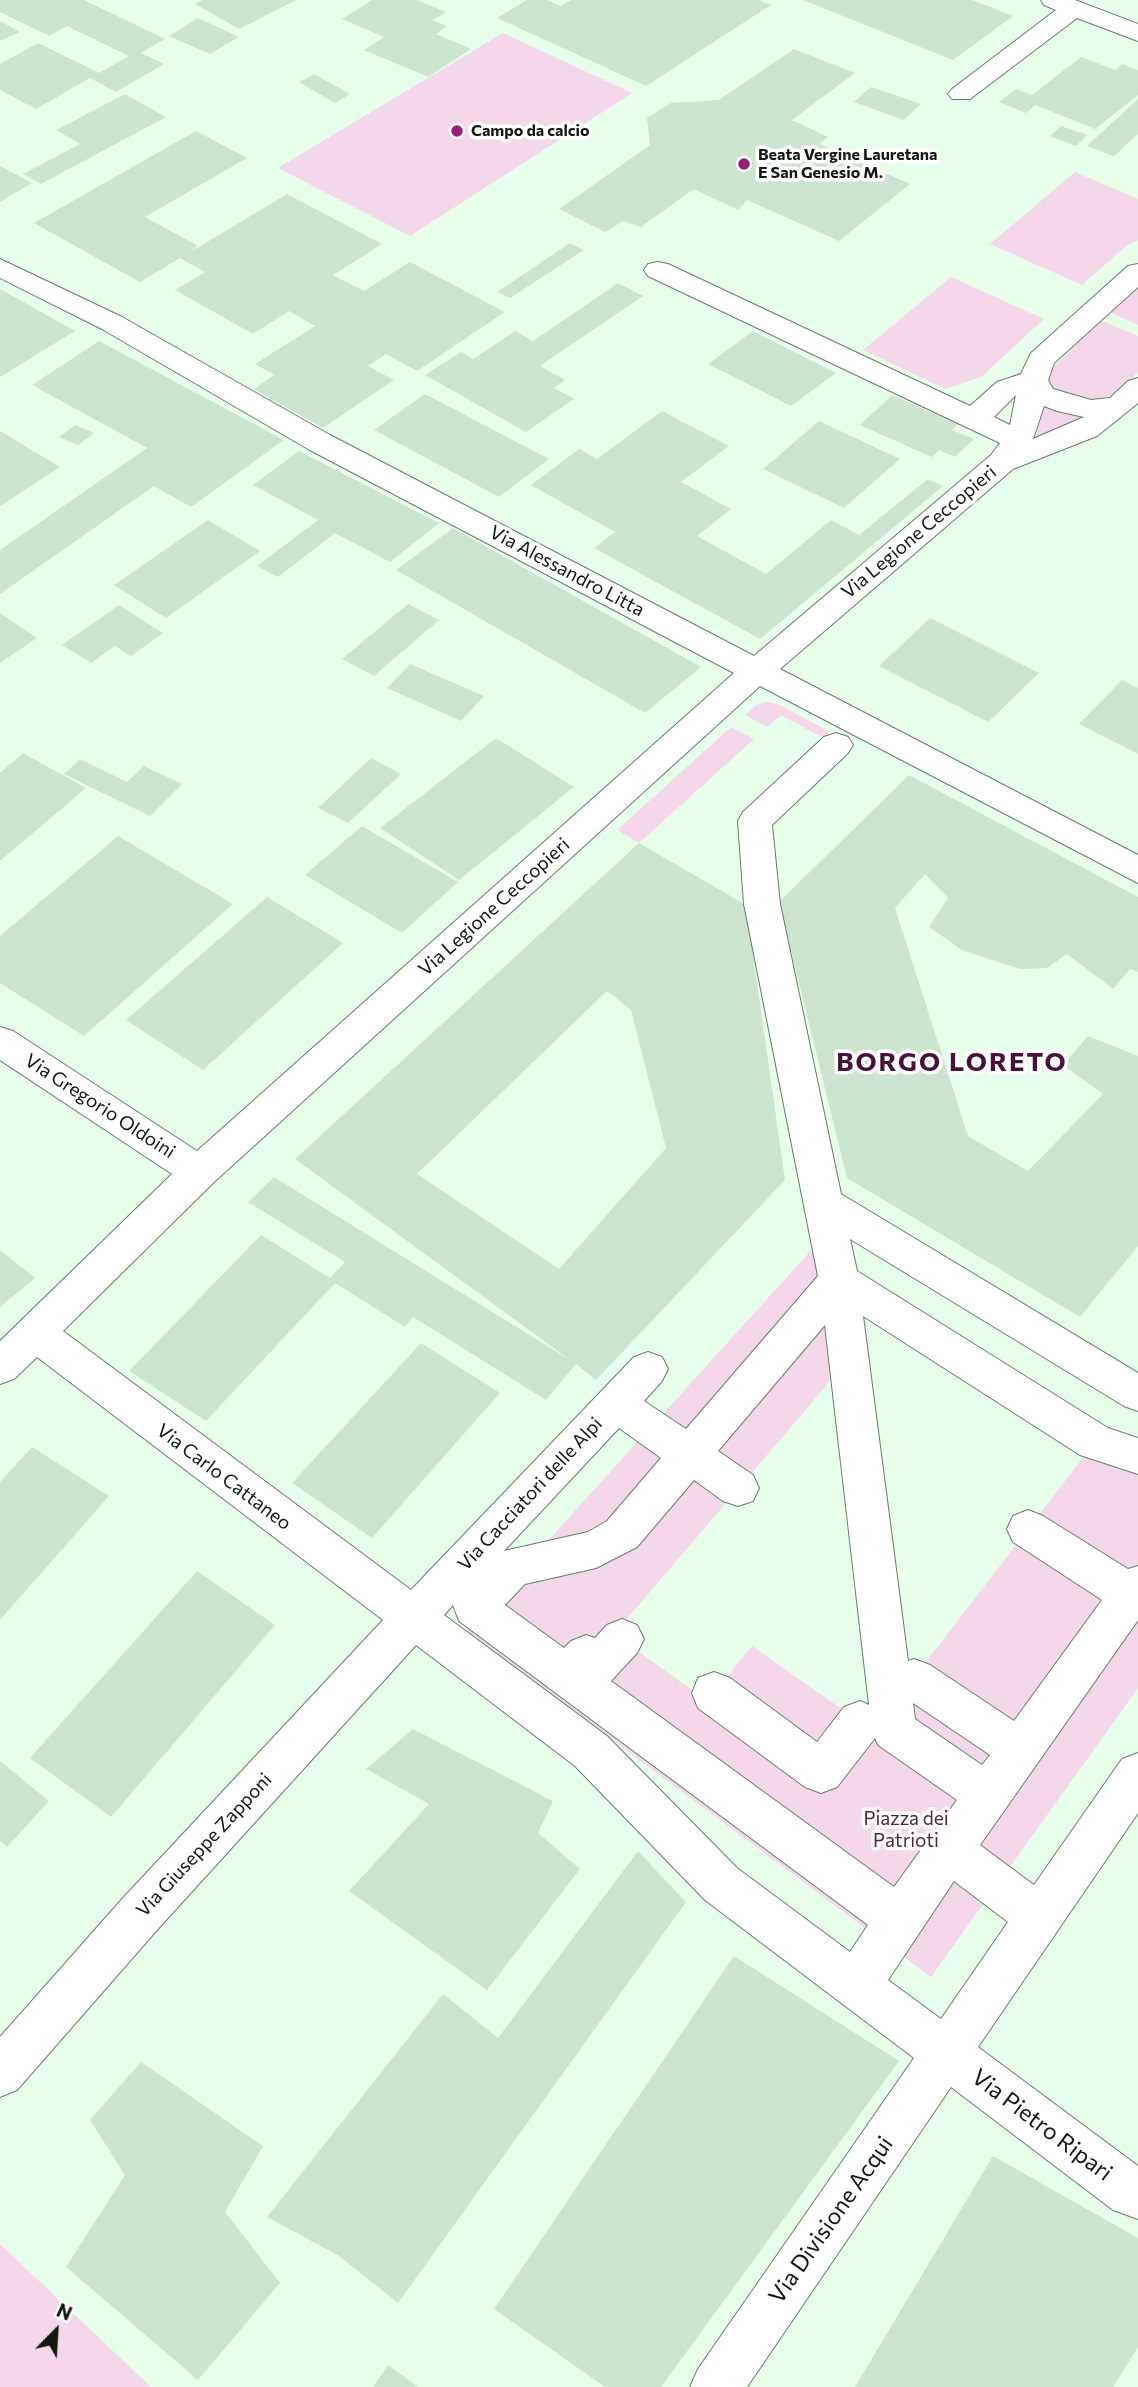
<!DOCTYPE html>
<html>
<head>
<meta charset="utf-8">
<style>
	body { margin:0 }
	#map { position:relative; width:1138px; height:2387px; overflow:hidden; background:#e7feea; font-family:Commissioner,sans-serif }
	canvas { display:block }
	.north { position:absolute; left:21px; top:2296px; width:70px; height:70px; -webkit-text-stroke:5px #fff; paint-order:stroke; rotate:24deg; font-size:19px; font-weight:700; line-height:28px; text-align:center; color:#101811 }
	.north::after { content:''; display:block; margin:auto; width:24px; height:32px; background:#101811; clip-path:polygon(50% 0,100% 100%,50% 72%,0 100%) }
</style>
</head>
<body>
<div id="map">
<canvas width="1138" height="2387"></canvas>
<div class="north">N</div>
</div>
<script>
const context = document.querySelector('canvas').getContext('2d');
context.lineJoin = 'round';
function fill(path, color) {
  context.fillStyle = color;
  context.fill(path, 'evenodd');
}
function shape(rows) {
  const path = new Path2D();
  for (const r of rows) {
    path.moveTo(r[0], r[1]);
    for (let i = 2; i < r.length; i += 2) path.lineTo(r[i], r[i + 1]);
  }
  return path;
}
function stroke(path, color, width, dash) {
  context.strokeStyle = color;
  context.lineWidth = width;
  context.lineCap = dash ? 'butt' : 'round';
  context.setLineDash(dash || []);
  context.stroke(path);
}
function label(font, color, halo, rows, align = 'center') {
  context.font = font + ' Commissioner,sans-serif';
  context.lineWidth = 7;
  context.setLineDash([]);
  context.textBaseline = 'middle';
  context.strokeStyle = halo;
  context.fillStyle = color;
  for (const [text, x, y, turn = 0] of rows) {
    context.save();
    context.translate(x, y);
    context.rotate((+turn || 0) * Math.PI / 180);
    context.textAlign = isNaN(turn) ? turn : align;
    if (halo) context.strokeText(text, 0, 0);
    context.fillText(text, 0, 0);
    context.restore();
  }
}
fill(shape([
	[503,33,632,93,410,236,278,168],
	[1075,172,1138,199,1138,240,1125,247,1082,285,990,244],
	[951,277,1044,319,981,377,945,389,863,350],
	[1138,287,1138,325,1110,312],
	[1100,320,1138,336,1138,372,1114,395,1095,401,1059,392,1050,384,1048,373],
	[1042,404,1054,409,1080,417,1035,442],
	[767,702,778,704,830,732,823,738,781,715,767,727,745,715,756,705],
	[731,727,754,739,639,843,617,830],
	[816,1245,1138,1447,1138,1688,931,1977,466,1631],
	[839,1281,1095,1442,873,1731,752,1646,707,1701,614,1634,849,1359],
	[0,2244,151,2387,0,2387]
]), '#f4d7e9');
fill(shape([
	[0,0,84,0,165,39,141,53,164,64,116,92,90,78,36,109,0,90,0,64,38,43,99,73,129,56,67,26,49,36,0,12],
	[203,0,296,0,239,29,195,4],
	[372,0,417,0,446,12,433,20,447,26,436,34,471,49,428,77,364,50,384,37,342,19],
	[527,0,547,0,561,6,571,0,759,0,771,5,646,86,497,18],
	[803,0,972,0,1013,16,953,60],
	[198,18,239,37,210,54,169,36],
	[0,21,20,32,0,41],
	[794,49,855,73,792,120,828,137,819,144,910,184,839,241,747,200,738,210,694,189,641,227,623,221,605,232,559,209,650,145,647,118,671,103,719,100],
	[1081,57,1115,70,1122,64,1138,70,1138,95,1095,129,1035,105,1026,113,999,102,1016,89,1032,95],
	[314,74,350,94,335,103,299,82],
	[871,87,921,104,904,120,854,102],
	[125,94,166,117,41,184,23,174,80,144,56,130],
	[1138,99,1138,134,1114,156,1087,146],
	[1061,126,1087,135,1076,146,1050,136],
	[196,131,247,158,145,217,198,246,187,254,287,194,382,244,333,275,364,291,410,262,505,312,417,371,386,354,368,366,394,380,323,428,254,389,274,375,255,364,315,326,289,311,253,334,175,290,205,272,180,258,140,282,34,223],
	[0,166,32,183,0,202],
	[570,243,584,250,510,298,497,292],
	[618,283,643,296,540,366,565,380,554,388,574,399,526,432,425,375,461,352,473,359,515,331,533,341],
	[0,289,75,331,0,377],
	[753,331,836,373,791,406,708,364],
	[99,341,284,440,191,507,154,486,0,594,0,550,147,448,32,385],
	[425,394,549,459,499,497,374,430],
	[892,395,958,424,952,430,974,439,955,457,939,450,932,457,860,425],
	[662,411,729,446,681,482,731,509,697,536,766,574,831,520,859,535,928,479,943,486,760,639,594,548,615,532,531,485,579,449,597,459],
	[819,421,900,459,844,508,763,469],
	[75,425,94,433,78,445,59,437],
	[0,431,60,467,0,506],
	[299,451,439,523,390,562,335,533,278,577,257,566,318,520,253,485],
	[208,520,260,551,166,618,114,585],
	[453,528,701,667,645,713,396,570],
	[408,604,439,620,374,676,342,659],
	[119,605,163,633,131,656,115,646,91,663,62,645],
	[0,613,37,638,0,663],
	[930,618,1039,673,988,722,879,666],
	[410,664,484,696,461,721,387,688],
	[1122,680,1138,688,1138,754,1079,724],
	[496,738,574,787,459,880,380,828],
	[23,753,86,788,0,861,0,773],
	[371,758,401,774,348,823,318,808],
	[80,759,127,782,144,766,182,784,150,816,64,774],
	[909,775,1138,897,1138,972,1130,969,1113,989,1067,954,1047,968,1020,969,962,950,929,927,948,898,925,874,895,908,968,1136,1028,1171,1103,1094,1063,1065,1088,1036,1138,1056,1138,1246,1080,1317,847,1178,779,902],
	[362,826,458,882,402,933,305,875],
	[118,836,233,904,84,1036,0,983,0,936],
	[639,843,746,905,785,1180,596,1380,576,1364,546,1400,413,1317,405,1327,335,1283,206,1421,129,1371,261,1235,330,1278,345,1262,248,1202,274,1177,570,1360,295,1159],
	[607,991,631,1010,666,1148,559,1269,417,1174],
	[267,897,343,943,203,1070,126,1020],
	[0,1250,35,1278,0,1307],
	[421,1343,500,1393,372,1538,292,1483],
	[32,1447,109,1496,0,1620,0,1482],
	[197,1571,275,1625,111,1817,30,1758],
	[413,1729,553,1801,538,1833,580,1869,487,1990,349,1891,429,1804,366,1769],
	[0,1761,49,1801,7,1847,0,1841],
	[638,1851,686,1902,398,2303,339,2256,267,2217,443,1994,498,2038],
	[734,1956,899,2061,661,2387,605,2387,494,2309],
	[141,2062,263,2146,225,2212,280,2283,198,2380,66,2267,125,2175,90,2120],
	[993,2156,1138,2238,1138,2347,1113,2387,855,2387],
	[388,2365,418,2387,373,2387]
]), '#cde4d0');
const minor = shape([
	[1041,0,1075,0,1138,24,1138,41,1077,18,970,99,952,99,948,94,952,89,1056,10,1044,5,1041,0],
	[0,259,122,317,330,435,754,656,991,455,1000,443,648,276,644,270,648,264,658,262,668,264,970,406,997,382,1021,374,1031,353,1128,266,1138,264,1138,287,1054,363,1048,380,1053,389,1091,400,1110,398,1128,381,1138,378,1138,403,1097,436,1013,469,780,669,1138,855,1138,883,760,686,213,1183,63,1331,411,1590,634,1357,648,1352,662,1357,668,1369,662,1381,644,1401,686,1429,818,1276,744,904,738,821,743,812,824,737,836,733,848,737,853,745,848,753,772,825,780,904,841,1194,1138,1373,1138,1411,1124,1406,850,1239,857,1271,1108,1428,1138,1438,1138,1474,1080,1455,863,1316,908,1661,914,1659,930,1665,1014,1721,1102,1600,1013,1542,1007,1529,1013,1516,1028,1510,1043,1516,1128,1569,1138,1566,1138,1620,980,1845,1034,1885,1122,1759,1138,1753,1138,1813,978,2047,1138,2166,1138,2219,1113,2210,951,2087,747,2387,690,2387,698,2369,914,2058,705,1900,575,1766,416,1645,157,1930,17,2090,0,2097,0,2037,123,1898,383,1620,37,1357,14,1379,0,1384,0,1341,172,1174,0,1060,0,1027,13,1031,197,1151,734,673,308,449,102,329,0,278,0,259],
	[1016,395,1010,425,994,417,1016,395],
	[1044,406,1057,411,1084,417,1033,439,1044,406],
	[825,1325,869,1705,860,1701,844,1707,817,1742,730,1678,714,1672,698,1678,692,1693,698,1708,805,1787,821,1793,837,1787,875,1738,878,1745,957,1800,894,1887,611,1681,637,1653,644,1639,637,1625,622,1619,607,1625,595,1638,586,1635,571,1641,564,1648,505,1605,525,1584,596,1568,637,1547,694,1480,723,1501,738,1506,753,1501,759,1488,753,1475,718,1451,825,1325],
	[619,1428,661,1458,607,1521,588,1532,504,1551,619,1428],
	[453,1605,459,1621,868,1925,850,1952,737,1868,607,1736,444,1615,453,1605],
	[913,1703,990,1755,982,1765,915,1719,913,1703],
	[954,1881,1008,1922,941,2019,888,1980,954,1881]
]);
stroke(minor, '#687d6b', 2);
fill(minor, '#fff');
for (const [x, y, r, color] of [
	[457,131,7,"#971f7a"],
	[744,164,7,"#971f7a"]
]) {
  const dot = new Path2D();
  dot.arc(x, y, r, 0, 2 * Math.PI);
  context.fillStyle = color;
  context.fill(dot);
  stroke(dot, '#fff', 2.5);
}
label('bold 16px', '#101811', '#fff', [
	["Campo da calcio",471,131],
	["Beata Vergine Lauretana",758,155],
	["E San Genesio M.",758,173]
], 'left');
label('19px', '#101811', '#fff', [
	["Via Legione Ceccopieri",919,532,-40],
	["Via Alessandro Litta",567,571,28],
	["Via Legione Ceccopieri",494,907,-42],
	["Via Gregorio Oldoini",100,1106,33],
	["Via Carlo Cattaneo",224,1477,37],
	["Via Cacciatori delle Alpi",530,1494,-47],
	["Via Giuseppe Zapponi",204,1845,-47]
]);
label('19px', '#522344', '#fff', [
	["Piazza dei",906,1819],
	["Patrioti",906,1841]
]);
label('23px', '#101811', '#fff', [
	["Via Pietro Ripari",1042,2125,37],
	["Via Divisione Acqui",831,2220,-55]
]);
context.letterSpacing = '2px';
label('bold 26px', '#49103a', '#fff', [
	["BORGO LORETO",952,1062]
]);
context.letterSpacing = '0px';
</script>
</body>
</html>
